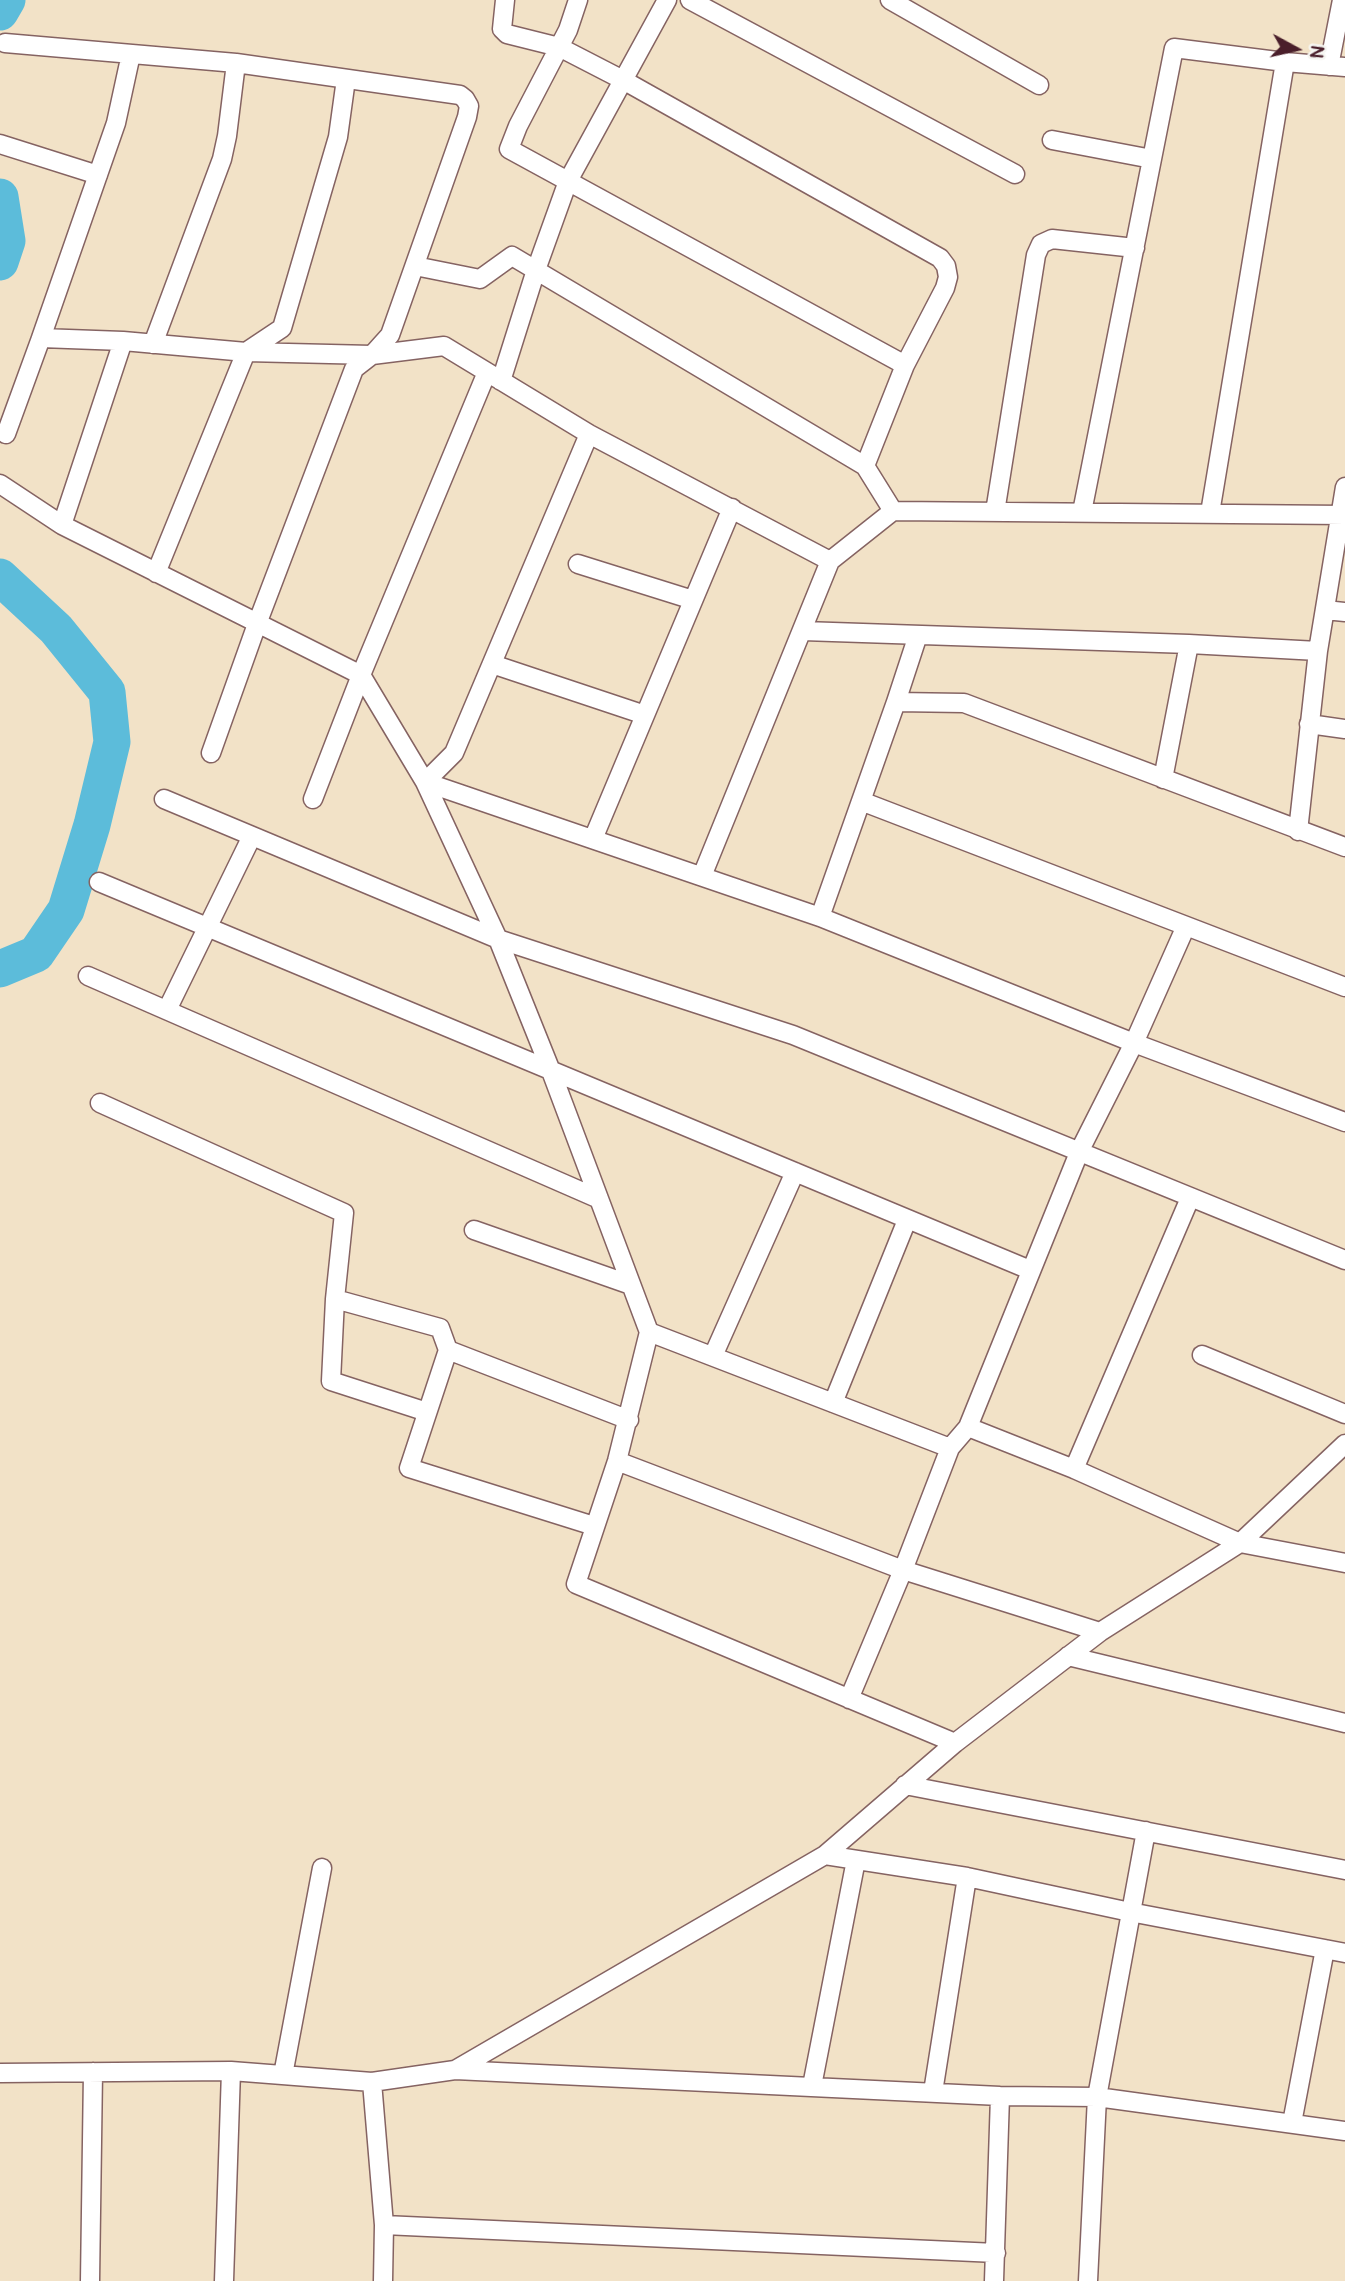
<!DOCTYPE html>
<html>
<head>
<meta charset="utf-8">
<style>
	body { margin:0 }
	#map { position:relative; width:1345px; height:2281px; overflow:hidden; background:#f2e2c7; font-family:Pangolin,sans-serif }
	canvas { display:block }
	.north { position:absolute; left:1261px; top:14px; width:70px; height:70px; -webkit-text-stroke:5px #f6f6f2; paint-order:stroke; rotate:98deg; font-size:19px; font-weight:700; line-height:28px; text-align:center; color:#4a1f2b }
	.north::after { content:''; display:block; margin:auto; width:24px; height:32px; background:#4a1f2b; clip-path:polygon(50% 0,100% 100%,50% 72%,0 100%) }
</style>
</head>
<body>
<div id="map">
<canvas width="1345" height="2281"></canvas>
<div class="north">N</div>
</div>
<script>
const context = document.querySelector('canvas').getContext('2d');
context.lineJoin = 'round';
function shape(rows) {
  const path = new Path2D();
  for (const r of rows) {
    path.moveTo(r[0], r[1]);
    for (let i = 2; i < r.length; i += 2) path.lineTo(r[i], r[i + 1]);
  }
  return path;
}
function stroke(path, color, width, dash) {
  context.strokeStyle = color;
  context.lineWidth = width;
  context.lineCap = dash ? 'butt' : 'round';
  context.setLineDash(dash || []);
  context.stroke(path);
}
stroke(shape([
	[0,12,7,0],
	[0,197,7,241,0,262],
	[0,577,56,629,107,692,112,742,92,825,66,910,36,954,0,969]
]), '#5cbcda', 37);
const street = shape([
	[505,0,502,29,507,34,559,47,623,80,940,258,946,266,948,277,945,288,905,365],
	[578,0,568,30,518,126,509,149,905,365,865,466],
	[690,0,1015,174],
	[890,0,1039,85],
	[5,43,236,63,460,95,465,99,469,106,467,117,390,335,372,355,354,369,257,624,211,753],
	[1329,66,1342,0],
	[1052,140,1152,159],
	[0,144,98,175],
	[415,266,480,279,512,256,865,466,893,511,1345,515],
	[41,338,116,123,131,54],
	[153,344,222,159,227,136,236,63],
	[501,381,536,270,568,181,667,0],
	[6,434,41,338,123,341,246,352,372,355,444,346,589,434,830,561],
	[589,434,454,753,425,782,820,917,1134,1043,1345,1122],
	[0,484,62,525,361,675,425,782,498,939,551,1071,649,1332,617,1461,576,1584,955,1743],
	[995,512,1036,255,1041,244,1052,239,1135,248],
	[1082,512,1174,48,1285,62,1345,67],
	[1210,513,1285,62],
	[62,525,123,341],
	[578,564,693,600],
	[156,573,246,352,282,328,338,137,346,79],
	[1325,610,1345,612],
	[803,631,1189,644,1318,651],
	[492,664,645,715],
	[896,702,918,635],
	[1309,724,1345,729],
	[1163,779,1189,644],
	[164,799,498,939,793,1035,1345,1260],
	[313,799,361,675,487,372],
	[861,801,1345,987],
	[1298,831,1318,651,1345,487],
	[593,839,732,508],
	[702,876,830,561,893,511],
	[99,882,1030,1270],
	[820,917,896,702,964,703,1345,847],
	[88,976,599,1199],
	[167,1010,252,836],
	[100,1103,344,1213,335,1299,331,1381,427,1412],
	[474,1230,631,1285],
	[335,1299,440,1328,448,1350,629,1420],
	[649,1332,950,1448],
	[448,1350,409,1468,594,1526],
	[1202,1355,1345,1414],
	[713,1356,795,1172],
	[833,1403,907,1220],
	[968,1427,1074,1469,1240,1543,1345,1563],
	[617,1461,903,1570,1100,1632],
	[1074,1469,1190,1198],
	[1068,1656,1345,1723],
	[849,1699,903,1570,950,1448,968,1427,1080,1150,1134,1043,1186,926],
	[905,1785,1345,1870],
	[825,1855,967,1877,1130,1912,1345,1953],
	[455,2070,825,1855,955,1743,1100,1632,1240,1543,1345,1444],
	[0,2073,231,2071,372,2082,455,2070,1000,2096,1097,2097,1345,2131],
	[283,2075,322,1868],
	[372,2082,384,2225,383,2281],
	[812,2086,856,1860],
	[933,2092,967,1877],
	[1292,2123,1325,1949],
	[384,2225,996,2253],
	[90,2281,93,2072],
	[224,2281,231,2071],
	[994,2281,1000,2096],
	[1088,2281,1097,2097,1146,1831]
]);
stroke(street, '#856362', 21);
stroke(street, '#fff', 18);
</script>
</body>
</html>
